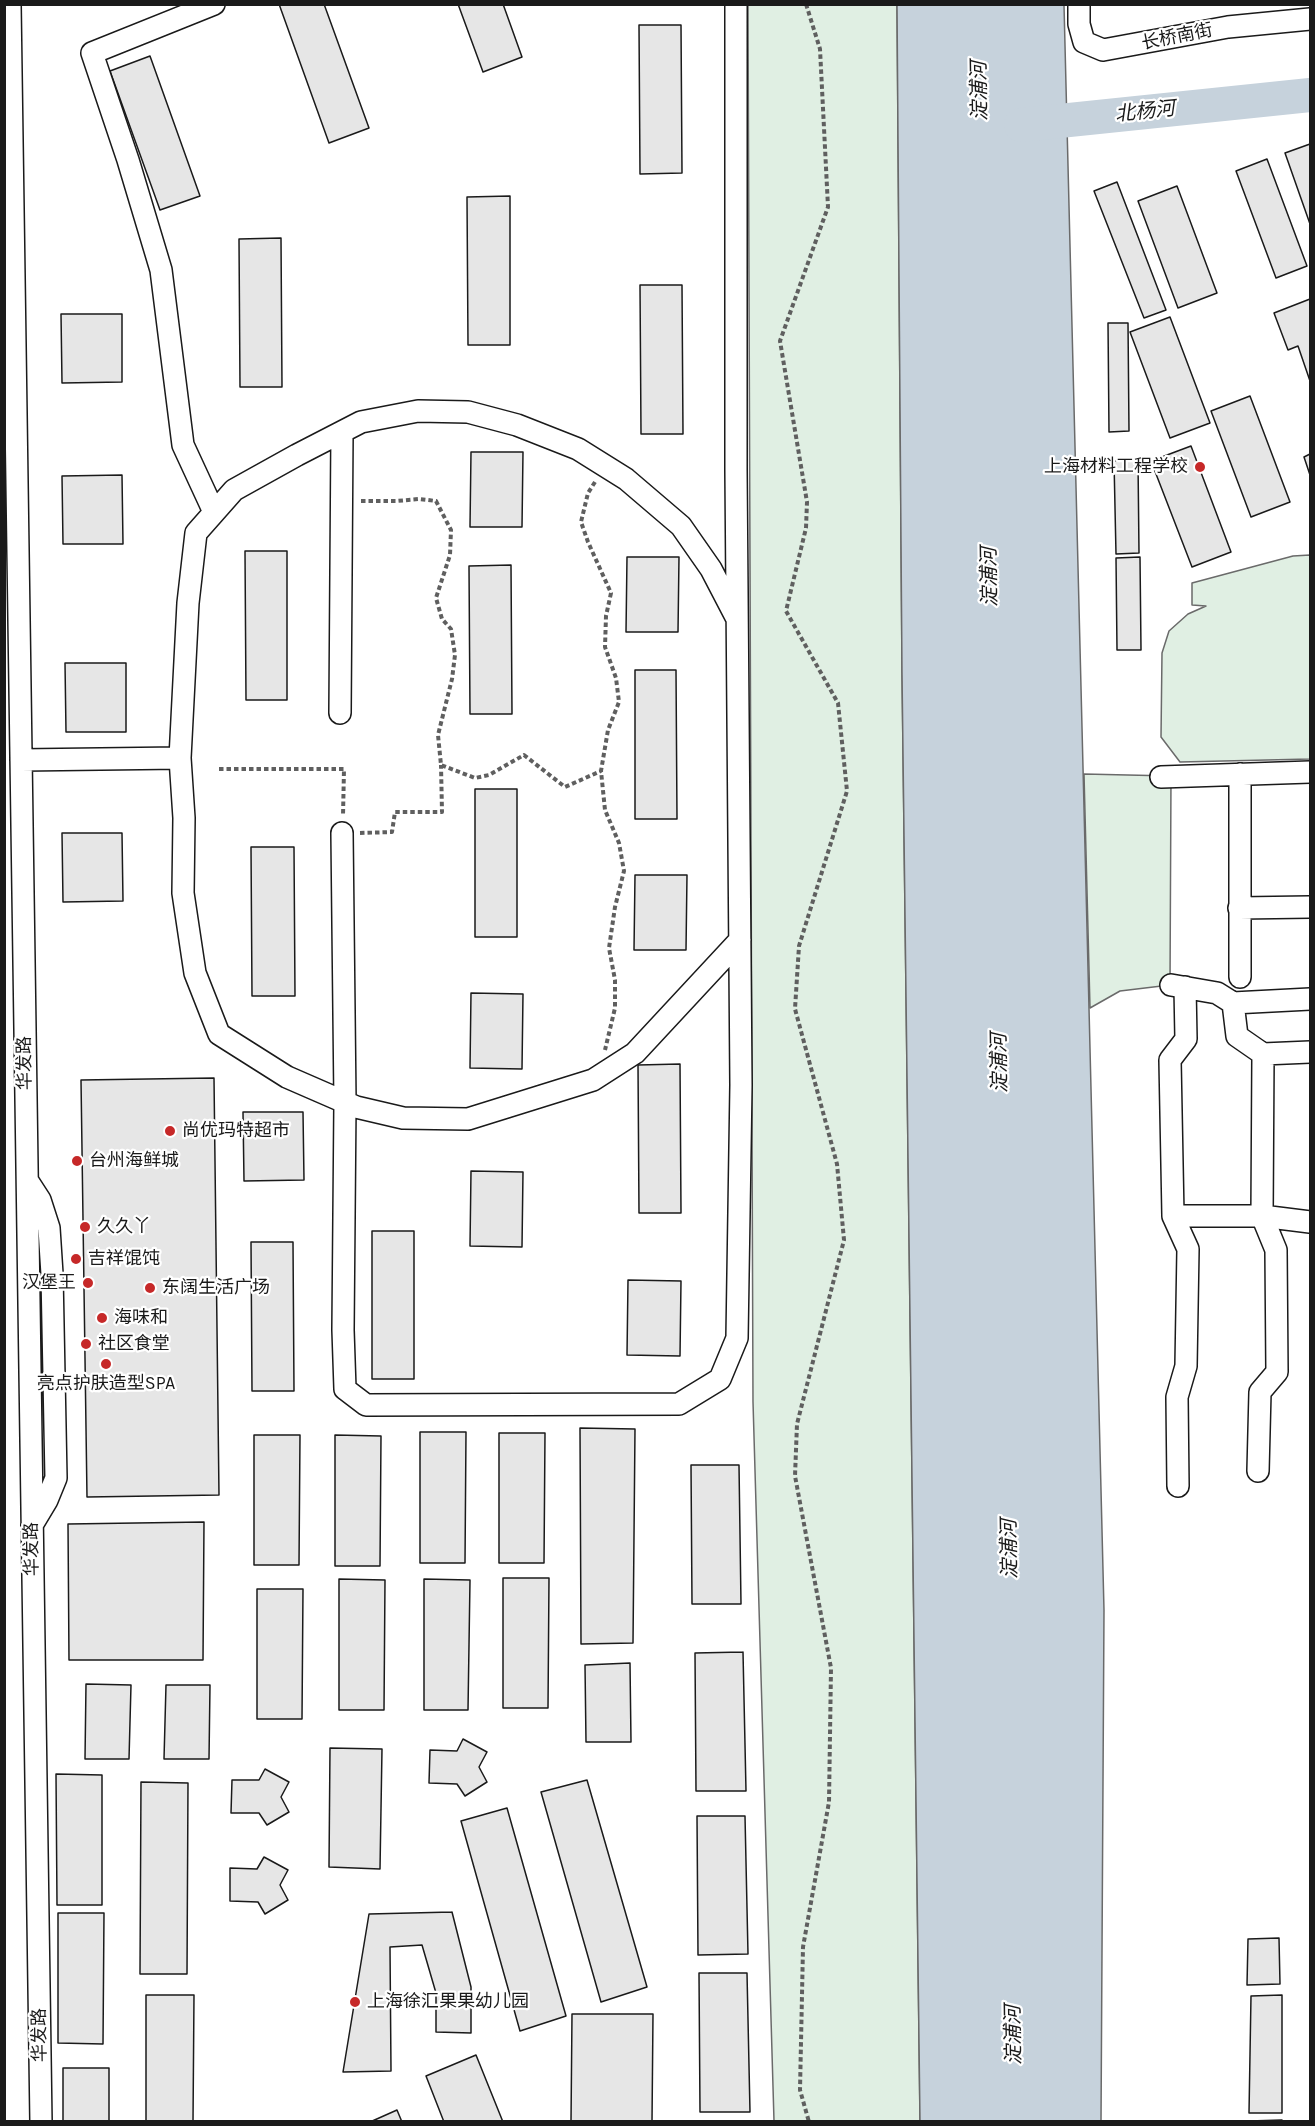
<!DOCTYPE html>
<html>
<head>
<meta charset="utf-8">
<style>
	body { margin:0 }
	#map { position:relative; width:1315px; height:2126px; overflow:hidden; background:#fff; font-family:Karla,sans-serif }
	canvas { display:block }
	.frame { position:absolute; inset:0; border:6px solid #1a1a1a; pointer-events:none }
</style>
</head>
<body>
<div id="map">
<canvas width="1315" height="2126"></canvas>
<div class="frame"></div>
</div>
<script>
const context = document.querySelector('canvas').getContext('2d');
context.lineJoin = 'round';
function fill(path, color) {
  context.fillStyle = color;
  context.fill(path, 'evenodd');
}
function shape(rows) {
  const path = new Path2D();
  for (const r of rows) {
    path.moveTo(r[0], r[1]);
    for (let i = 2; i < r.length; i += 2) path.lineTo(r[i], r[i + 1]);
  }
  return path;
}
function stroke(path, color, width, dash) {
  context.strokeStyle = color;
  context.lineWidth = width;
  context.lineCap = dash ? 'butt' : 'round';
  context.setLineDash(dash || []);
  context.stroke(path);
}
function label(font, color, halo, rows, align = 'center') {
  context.font = font + ' Karla,"Noto Sans SC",sans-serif';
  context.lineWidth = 4.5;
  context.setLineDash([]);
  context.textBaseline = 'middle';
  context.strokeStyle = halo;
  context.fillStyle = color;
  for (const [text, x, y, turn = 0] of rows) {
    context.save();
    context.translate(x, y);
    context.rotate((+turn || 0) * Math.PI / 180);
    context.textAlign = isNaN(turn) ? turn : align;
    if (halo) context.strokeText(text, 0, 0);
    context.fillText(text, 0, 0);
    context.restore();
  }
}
const green = shape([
	[748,5,897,5,902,673,920,2121,774,2121,753,1402,748,5],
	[1310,555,1310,759,1180,762,1161,737,1162,653,1169,631,1188,614,1206,606,1192,605,1192,583,1293,556,1310,555],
	[1084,774,1171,776,1170,985,1120,991,1090,1008,1084,774]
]);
fill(green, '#e0efe3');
stroke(green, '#6a6a6a', 1.5);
const water = shape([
	[897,5,1064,5,1104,1610,1101,2121,920,2121,902,673,897,5]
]);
fill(water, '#c6d2dc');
stroke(water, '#6a6a6a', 1.5);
stroke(shape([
	[1021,125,1310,95]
]), '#c6d2dc', 34);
const building = shape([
	[279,4,324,4,369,128,329,143,279,4],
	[458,4,503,4,522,57,483,72,458,4],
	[639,25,681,25,682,173,640,174,639,25],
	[150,56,200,196,160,210,110,71,150,56],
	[1310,144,1310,224,1285,153,1310,144],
	[1267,159,1307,266,1276,278,1236,171,1267,159],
	[1117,182,1166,310,1144,318,1094,191,1117,182],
	[1177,186,1217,293,1178,308,1138,201,1177,186],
	[510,196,510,345,468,345,467,197,510,196],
	[281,238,282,387,240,387,239,239,281,238],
	[640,285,682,285,683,434,641,434,640,285],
	[1310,299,1310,381,1298,346,1288,350,1274,313,1310,299],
	[61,314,122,314,122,382,62,383,61,314],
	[1170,317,1210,423,1170,438,1130,332,1170,317],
	[1108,323,1128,323,1129,431,1109,432,1108,323],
	[1250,396,1290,502,1251,517,1211,411,1250,396],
	[1191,446,1231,552,1192,567,1151,461,1191,446],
	[471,452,523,452,522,527,470,527,471,452],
	[1310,454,1310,475,1304,457,1310,454],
	[1114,461,1138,461,1139,553,1116,554,1114,461],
	[122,475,123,544,63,544,62,476,122,475],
	[245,551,287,551,287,700,246,700,245,551],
	[627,557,679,557,678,632,626,632,627,557],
	[1140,557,1141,650,1117,650,1116,558,1140,557],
	[511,565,512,714,470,714,469,566,511,565],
	[65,663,126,663,126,732,66,732,65,663],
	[635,670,676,670,677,819,635,819,635,670],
	[475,789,517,789,517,937,475,937,475,789],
	[62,833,122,833,123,901,63,902,62,833],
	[251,847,294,847,295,996,252,996,251,847],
	[635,875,687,875,686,950,634,950,635,875],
	[471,993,523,994,522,1069,470,1068,471,993],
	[680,1064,681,1213,639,1213,638,1065,680,1064],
	[214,1078,219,1495,87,1497,81,1080,214,1078],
	[243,1112,303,1112,304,1180,244,1181,243,1112],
	[471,1171,523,1172,522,1247,470,1246,471,1171],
	[372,1231,414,1231,414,1379,372,1379,372,1231],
	[251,1242,293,1242,294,1391,252,1391,251,1242],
	[628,1280,681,1281,680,1356,627,1355,628,1280],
	[580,1428,635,1429,633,1643,581,1644,580,1428],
	[420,1432,466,1432,465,1563,420,1563,420,1432],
	[499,1433,545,1433,544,1563,499,1563,499,1433],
	[254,1435,300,1435,299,1565,254,1565,254,1435],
	[335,1435,381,1436,380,1566,335,1566,335,1435],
	[691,1465,739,1465,741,1604,692,1604,691,1465],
	[204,1522,203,1660,69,1660,68,1524,204,1522],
	[503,1578,549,1578,548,1708,503,1708,503,1578],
	[339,1579,385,1580,384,1710,339,1710,339,1579],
	[424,1579,470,1580,468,1710,424,1710,424,1579],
	[257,1589,303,1589,302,1719,257,1719,257,1589],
	[743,1652,746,1791,696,1791,695,1653,743,1652],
	[630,1663,631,1742,586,1742,585,1665,630,1663],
	[86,1684,131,1685,129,1759,85,1759,86,1684],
	[166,1685,210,1685,209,1759,164,1759,166,1685],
	[463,1739,487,1752,479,1767,487,1782,465,1796,457,1784,429,1783,430,1750,457,1751,463,1739],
	[330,1748,382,1749,380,1869,329,1867,330,1748],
	[265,1769,289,1782,281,1797,289,1812,267,1825,259,1813,231,1813,232,1780,259,1780,265,1769],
	[56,1774,102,1775,102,1905,57,1905,56,1774],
	[587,1780,647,1987,601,2002,541,1792,587,1780],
	[141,1782,188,1783,187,1974,140,1974,141,1782],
	[507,1808,566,2016,520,2031,461,1821,507,1808],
	[697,1816,745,1816,748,1954,698,1955,697,1816],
	[264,1857,288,1870,280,1885,288,1900,265,1914,258,1902,230,1901,230,1868,257,1869,264,1857],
	[452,1912,471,1987,471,2033,436,2032,436,1993,422,1945,390,1947,391,2071,343,2072,369,1914,452,1912],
	[58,1913,104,1913,103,2044,58,2043,58,1913],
	[1279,1938,1280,1984,1247,1985,1248,1939,1279,1938],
	[699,1973,747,1973,750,2112,700,2112,699,1973],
	[146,1995,194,1995,193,2122,146,2122,146,1995],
	[1282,1995,1282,2113,1249,2113,1251,1996,1282,1995],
	[572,2014,653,2014,652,2122,571,2122,572,2014],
	[476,2055,503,2122,444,2122,426,2076,476,2055],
	[63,2068,109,2068,109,2122,63,2122,63,2068],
	[397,2110,402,2122,370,2122,397,2110],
	[1282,2120,1282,2122,1249,2122,1249,2121,1282,2120]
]);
fill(building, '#e6e6e6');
stroke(building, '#1a1a1a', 1.5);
const minor = shape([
	[10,4,41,2122],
	[214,4,92,53,128,160,161,270,183,445,214,512],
	[1079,4,1079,24,1084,42,1103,50,1228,27,1310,19],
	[736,617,711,569,681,526,626,479,578,449,517,425,468,412,418,411,361,422,297,455,234,490,196,533,188,603,180,758,184,818,183,893,195,973,219,1034,287,1077,356,1107,403,1118,468,1119,593,1080,635,1053,740,940],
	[340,713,342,432],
	[21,760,180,758],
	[1240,774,1240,977],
	[1161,777,1310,772],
	[342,833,345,1102,343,1330,345,1389,366,1405,679,1404,720,1379,737,1338,741,1085,736,470,736,4],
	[1239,908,1310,907],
	[1171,985,1217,993,1233,1003,1310,999],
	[1233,1003,1237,1036,1263,1054,1262,1216,1276,1250,1277,1372,1260,1392,1258,1471],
	[1263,1054,1310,1052],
	[29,1183,40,1200,49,1228,52,1274,56,1478,47,1500,32,1525],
	[1173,1216,1262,1216,1310,1222],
	[1178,1486,1177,1397,1186,1366,1188,1249,1173,1216,1170,1060,1186,1039,1185,987]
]);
stroke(minor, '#1a1a1a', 24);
stroke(shape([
	[806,4,820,49,828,207,780,341,807,502,806,528,786,611,838,703,847,791,799,946,795,1009,837,1164,844,1240,797,1424,795,1476,831,1668,829,1802,803,1947,800,2090,809,2122],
	[595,482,588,493,581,522,588,542,611,593,606,616,605,647,616,678,619,702,608,730,601,771,605,810,619,843,624,871,615,907,609,948,615,980,615,1008,605,1050],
	[361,501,396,501,419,499,436,501,451,530,450,555,436,598,442,619,451,629,455,655,452,679,438,735,441,765,475,778,489,775,524,755,565,787,601,771],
	[219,769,344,769,343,816],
	[360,833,392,832,395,812,442,812,441,765]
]), '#5f5f5f', 4, [4.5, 3]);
stroke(minor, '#fff', 21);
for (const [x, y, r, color] of [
	[1200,467,6,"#c62828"],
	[170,1131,6,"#c62828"],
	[77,1161,6,"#c62828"],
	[85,1227,6,"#c62828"],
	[76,1259,6,"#c62828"],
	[88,1283,6,"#c62828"],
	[150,1288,6,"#c62828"],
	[102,1318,6,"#c62828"],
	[86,1344,6,"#c62828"],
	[106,1364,6,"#c62828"],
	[355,2002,6,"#c62828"]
]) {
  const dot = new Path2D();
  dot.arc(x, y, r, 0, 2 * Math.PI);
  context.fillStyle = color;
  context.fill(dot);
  stroke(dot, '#fff', 2);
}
label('18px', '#1a1a1a', '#fff', [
	["长桥南街",1177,37,-11],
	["华发路",25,1063,-91],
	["华发路",32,1549,-91],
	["华发路",40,2035,-91]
]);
label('18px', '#1a1a1a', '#fff', [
	["上海材料工程学校",1188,467,"right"],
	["尚优玛特超市",182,1131],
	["台州海鲜城",89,1161],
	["久久丫",97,1227],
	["吉祥馄饨",88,1259],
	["汉堡王",76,1283,"right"],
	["东阔生活广场",162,1288],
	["海味和",114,1318],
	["社区食堂",98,1344],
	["亮点护肤造型SPA",106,1384,"center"],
	["上海徐汇果果幼儿园",367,2002]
], 'left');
label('italic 20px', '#1a1a1a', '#fff', [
	["淀浦河",980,91,-91],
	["北杨河",1145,112,-6],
	["淀浦河",990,577,-91],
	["淀浦河",1000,1063,-91],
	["淀浦河",1010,1549,-91],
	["淀浦河",1014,2035,-91]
]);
</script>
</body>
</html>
